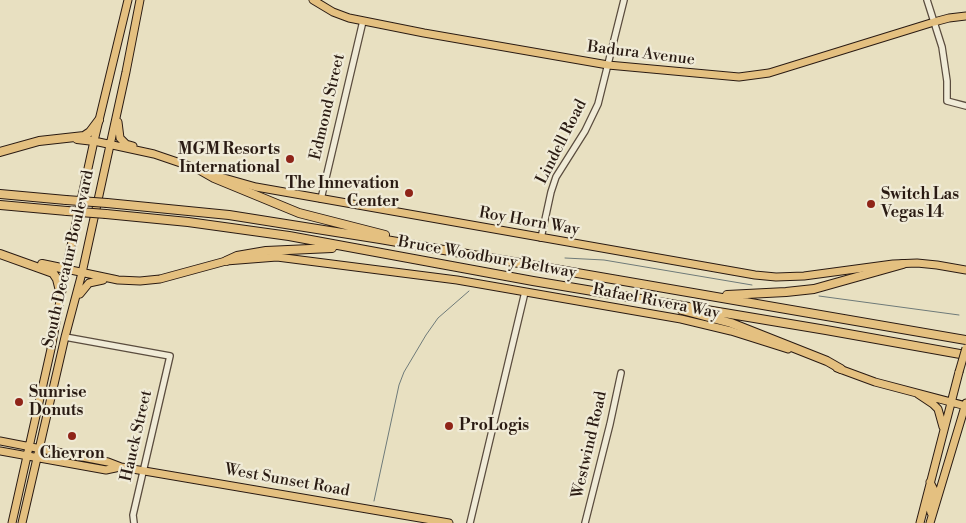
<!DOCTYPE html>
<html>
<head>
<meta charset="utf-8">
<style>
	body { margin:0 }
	canvas { display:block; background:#e8e0c1 }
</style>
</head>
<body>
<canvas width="966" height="523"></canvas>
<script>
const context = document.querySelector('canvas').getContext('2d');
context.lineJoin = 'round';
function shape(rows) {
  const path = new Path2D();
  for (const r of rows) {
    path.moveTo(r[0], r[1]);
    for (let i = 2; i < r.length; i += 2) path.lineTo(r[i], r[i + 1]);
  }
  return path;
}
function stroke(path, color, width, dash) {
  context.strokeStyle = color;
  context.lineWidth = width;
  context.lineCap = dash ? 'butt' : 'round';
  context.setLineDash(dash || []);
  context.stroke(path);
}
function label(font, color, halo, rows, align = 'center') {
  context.font = font + ' "Libre Bodoni",serif';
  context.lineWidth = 4.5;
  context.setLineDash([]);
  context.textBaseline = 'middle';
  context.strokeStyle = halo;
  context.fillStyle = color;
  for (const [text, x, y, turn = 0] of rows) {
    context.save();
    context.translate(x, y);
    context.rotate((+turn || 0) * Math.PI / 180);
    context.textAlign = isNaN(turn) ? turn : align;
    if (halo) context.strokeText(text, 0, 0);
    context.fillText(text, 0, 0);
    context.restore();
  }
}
stroke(shape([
	[565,258,604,260,752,285],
	[819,296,959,315],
	[374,501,399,385,404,372,426,335,438,318,469,291]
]), '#6e7a79', 1);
const minor = shape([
	[927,0,942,47,947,81,947,101,966,106],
	[321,199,363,21],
	[541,238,551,192,556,177,585,131,598,104,624,0],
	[65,337,170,356,133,515,134,523],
	[470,523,525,292],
	[585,523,610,424,621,373]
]);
const major = shape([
	[313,0,333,12,349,18,424,33,608,65,739,77,769,73,934,22,949,18,966,16],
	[118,122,120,138,126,144,133,146],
	[94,141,154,154,204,171],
	[217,176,256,187,755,275,776,277,804,276,893,264,917,263,937,265,966,270],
	[66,269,118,280,140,281,160,279,226,261,277,257,457,280,681,319,731,331,788,349],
	[80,294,89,283,103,280],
	[837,368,875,382,966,406],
	[918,394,933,404,938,409,943,427],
	[0,441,108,462,121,467,449,523],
	[0,451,106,470,120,467],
	[930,482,934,490,930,509,931,513],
	[12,523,51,349,66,269,94,141,128,0],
	[22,523,65,337,82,273,126,72,140,0],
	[920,523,959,372],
	[930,523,966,403]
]);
const highway = shape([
	[77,139,94,141],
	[0,152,39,141,84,136,90,132,99,120],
	[200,170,214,178,299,213,385,235],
	[0,194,66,200],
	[107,203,229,215,380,239,966,340],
	[0,205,67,211],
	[106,214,188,222,289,236,533,281,826,330,966,355],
	[0,254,53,273,57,279,61,295],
	[226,261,237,256,266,251,332,248],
	[42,264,66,269],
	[727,295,786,292,814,289,903,264],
	[682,310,731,323,827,361,841,369]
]);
stroke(minor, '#5a4c3e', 8);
stroke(major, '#2a1b13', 9);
stroke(highway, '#2a1b13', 10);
stroke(minor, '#f0ebd7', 5.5);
stroke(major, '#e4c080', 7);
stroke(highway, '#e4c080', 8);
const majorBridge = shape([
	[959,372,966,348]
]);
const highwayBridge = shape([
	[66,200,107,203],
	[67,211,106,214]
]);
stroke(majorBridge, '#2a1b13', 9, []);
stroke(highwayBridge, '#2a1b13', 10, []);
stroke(majorBridge, '#e4c080', 7);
stroke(highwayBridge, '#e4c080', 8);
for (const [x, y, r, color] of [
	[290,159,5,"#8f2418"],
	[409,193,5,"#8f2418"],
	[871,204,5,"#8f2418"],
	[19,402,5,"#8f2418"],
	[449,426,5,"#8f2418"],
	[72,436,5,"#8f2418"]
]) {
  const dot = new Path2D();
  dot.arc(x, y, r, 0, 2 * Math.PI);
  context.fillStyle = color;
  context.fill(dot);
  stroke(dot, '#f0ebd7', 2);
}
label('16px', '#2a1b13', '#f0ebd7', [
	["Badura Avenue",641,54,7],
	["Edmond Street",328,107,-77],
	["Lindell Road",562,142,-63],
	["Roy Horn Way",529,222,10],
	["Bruce Woodbury Beltway",487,258,10],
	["South Decatur Boulevard",69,259,-77],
	["Rafael Rivera Way",656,302,11],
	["Hauck Street",137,436,-77],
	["Westwind Road",590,445,-77],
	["West Sunset Road",287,481,10]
]);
label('bold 16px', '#2a1b13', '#f0ebd7', [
	["MGM Resorts",280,150,"right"],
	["International",280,168,"right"],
	["The Innevation",399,184,"right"],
	["Center",399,202,"right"],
	["Switch Las",881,195],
	["Vegas 14",881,213],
	["Sunrise",29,393],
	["Donuts",29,411],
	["ProLogis",459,426],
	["Chevron",72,454,"center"]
], 'left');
</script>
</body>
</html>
